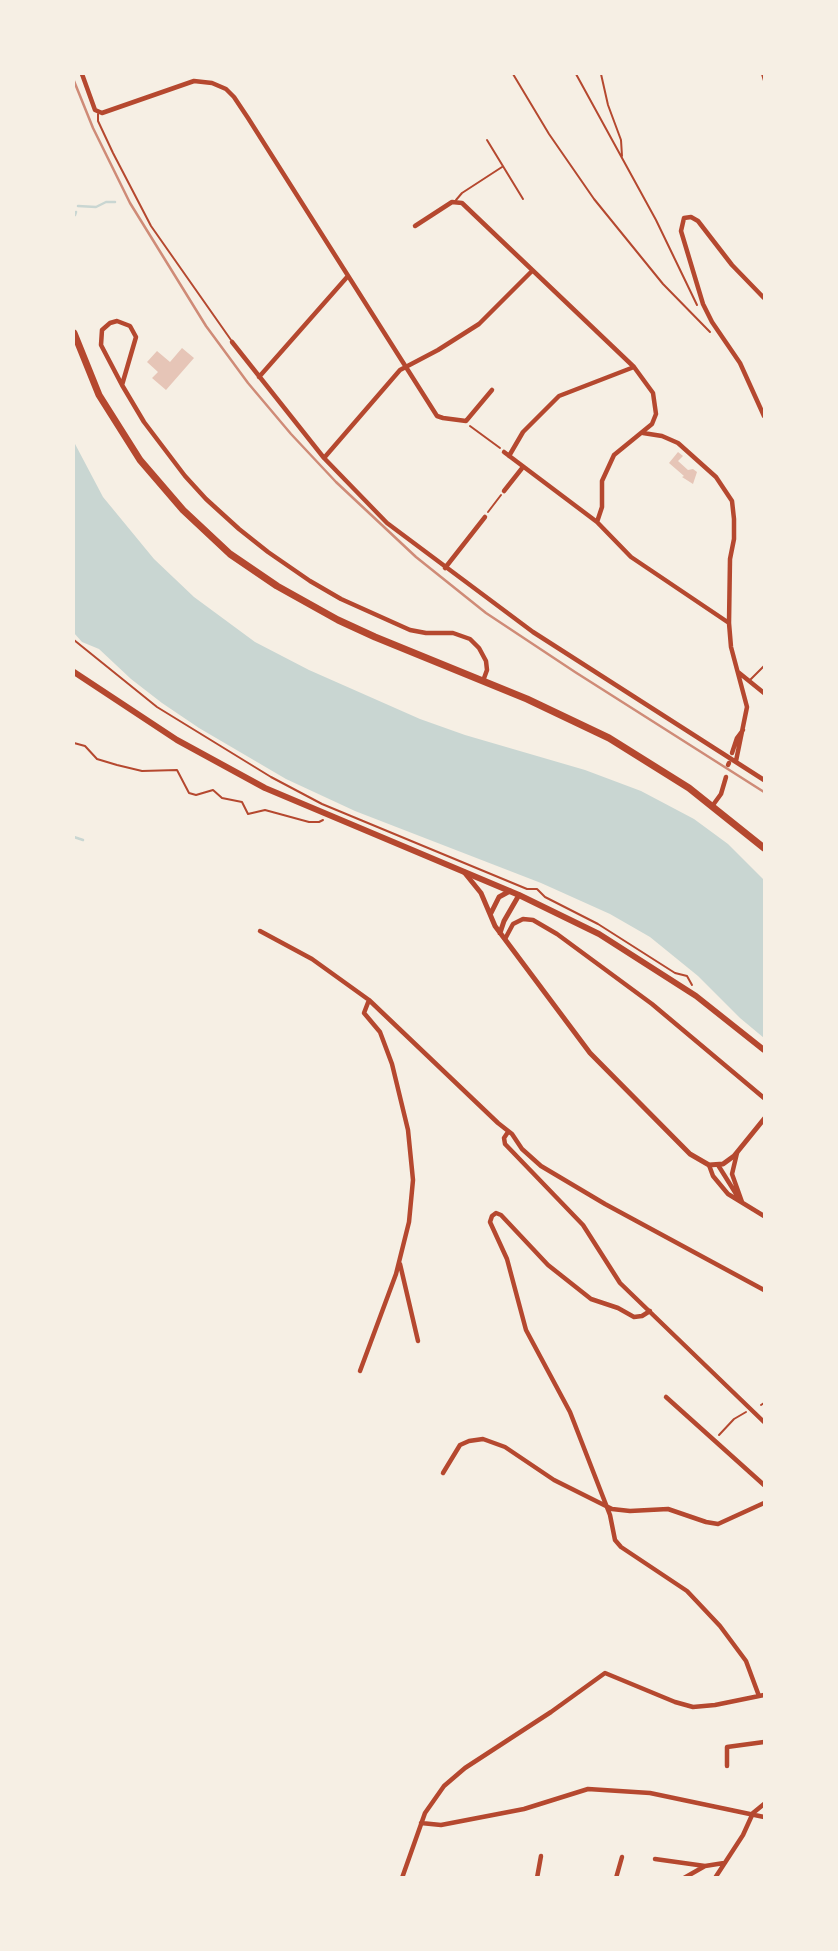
<!DOCTYPE html>
<html>
<head>
<meta charset="utf-8">
<style>
	body { margin:0 }
	#map { position:relative; width:838px; height:1951px; overflow:hidden; background:#f6efe4; font-family:Rubik,sans-serif }
	canvas { display:block }
	.frame { position:absolute; inset:0; border:75px solid #f6efe4; pointer-events:none }
</style>
</head>
<body>
<div id="map">
<canvas width="838" height="1951"></canvas>
<div class="frame"></div>
</div>
<script>
const context = document.querySelector('canvas').getContext('2d');
context.lineJoin = 'round';
function fill(path, color) {
  context.fillStyle = color;
  context.fill(path, 'evenodd');
}
function shape(rows) {
  const path = new Path2D();
  for (const r of rows) {
    path.moveTo(r[0], r[1]);
    for (let i = 2; i < r.length; i += 2) path.lineTo(r[i], r[i + 1]);
  }
  return path;
}
function stroke(path, color, width, dash) {
  context.strokeStyle = color;
  context.lineWidth = width;
  context.lineCap = dash ? 'butt' : 'round';
  context.setLineDash(dash || []);
  context.stroke(path);
}
fill(shape([
	[74,442,103,497,154,559,194,597,255,642,309,670,420,719,465,735,585,770,641,791,694,819,728,844,764,880,764,1038,740,1018,698,976,650,937,610,914,541,883,355,811,286,779,199,728,162,703,131,679,99,649,82,642,74,633]
]), '#c9d6d2');
stroke(shape([
	[78,206,96,207,106,202,115,202],
	[75,215,76,212],
	[74,837,83,840]
]), '#c9d6d2', 2.5);
fill(shape([
	[182,348,194,358,166,390,152,378,158,372,147,362,157,351,170,362],
	[678,452,683,456,678,461,688,470,693,469,697,472,693,484,682,477,684,476,669,463]
]), '#e6c5b7');
stroke(shape([
	[513,74,549,134,594,199,663,284,710,332],
	[576,74,656,220,697,305],
	[601,74,608,105,621,140,622,156],
	[762,74,764,81],
	[470,426,500,448],
	[488,512,501,495],
	[74,640,157,707,271,777,322,804,527,889,537,889,545,897,598,924,675,973,687,976,692,985],
	[74,743,85,746,97,759,117,765,142,771,177,770,189,793,196,795,213,790,222,798,242,802,248,814,265,810,309,822,319,822,323,820],
	[761,1405,764,1403],
	[719,1435,734,1419,746,1412]
]), '#b5482f', 2);
stroke(shape([
	[98,114,98,121,113,153,151,226,231,340],
	[487,140,523,199],
	[456,200,462,193,502,167],
	[750,680,764,666]
]), '#b5482f', 2);
stroke(shape([
	[82,74,95,110,102,113,194,81,212,83,226,89,234,97,248,118,437,416,443,418,466,421,492,390],
	[415,226,452,202,462,203,634,367,653,393,656,414,652,424,614,455,602,481,602,507,597,522,631,557,729,623],
	[764,298,732,265,698,221,691,217,684,218,681,231,703,304,712,322,740,363,764,416],
	[232,342,324,458,387,523,533,632,764,780],
	[259,377,348,276],
	[122,385,136,337,130,326,117,321,110,323,102,330,101,345,122,385,144,422,185,476,206,499,239,529,268,552,310,581,341,599,410,630,426,633,453,633,470,639,479,648,486,661,487,670,483,681],
	[643,433,662,436,678,443,716,477,732,501,734,519,734,539,730,559,729,623,731,647,747,707,736,761],
	[504,452,597,522],
	[509,456,523,432,559,396,634,367],
	[324,458,400,370,438,350,479,324,532,271],
	[504,491,523,467],
	[445,568,485,517],
	[738,672,764,693],
	[732,753,737,738,743,730],
	[728,765,729,763],
	[713,805,721,794,726,777],
	[260,931,312,959,369,1000,498,1123,512,1134,522,1149,541,1166,605,1204,764,1290],
	[505,939,513,924,523,919,533,920,557,934,652,1004,764,1098],
	[508,1132,504,1138,505,1144,583,1225,620,1283,764,1422],
	[737,1153,732,1174,742,1202],
	[709,1165,713,1176,728,1194,764,1216],
	[718,1165,738,1197],
	[400,1264,418,1341],
	[650,1311,642,1316,634,1317,618,1308,591,1299,548,1265,501,1215,496,1213,492,1216,490,1222,507,1259,526,1330,570,1412,610,1515,615,1540,621,1547,687,1591,720,1626,746,1661,759,1696],
	[360,1371,396,1274,409,1222,413,1180,408,1130,392,1064,380,1032,364,1013,369,1000],
	[666,1397,764,1485],
	[443,1473,460,1445,469,1441,483,1439,505,1447,554,1480,612,1509,630,1511,668,1509,706,1522,718,1524,764,1503],
	[727,1766,727,1747,764,1742],
	[421,1823,441,1825,524,1809,588,1789,650,1793,764,1817],
	[655,1859,705,1866],
	[402,1878,425,1813,444,1786,465,1768,551,1712,605,1673,675,1702,693,1707,715,1705,764,1695],
	[537,1878,541,1856],
	[616,1878,622,1857],
	[684,1878,705,1866,724,1863],
	[715,1878,743,1835,753,1813,764,1804]
]), '#b5482f', 4.5);
stroke(shape([
	[464,872,481,893,495,926,590,1053,690,1154,709,1165,723,1164,734,1156,764,1119],
	[491,913,499,897,510,891],
	[500,933,504,921,519,895]
]), '#b5482f', 5);
stroke(shape([
	[74,672,177,740,265,788,519,895,599,934,696,996,764,1050]
]), '#b5482f', 6);
stroke(shape([
	[74,333,99,395,140,460,183,510,230,554,277,586,338,620,375,637,527,699,609,738,689,788,764,848]
]), '#b5482f', 7);
stroke(shape([
	[74,81,93,128,130,203,206,326,248,383,291,434,336,482,416,557,486,613,575,672,764,792]
]), '#cf8b77', 2.5);
</script>
</body>
</html>
